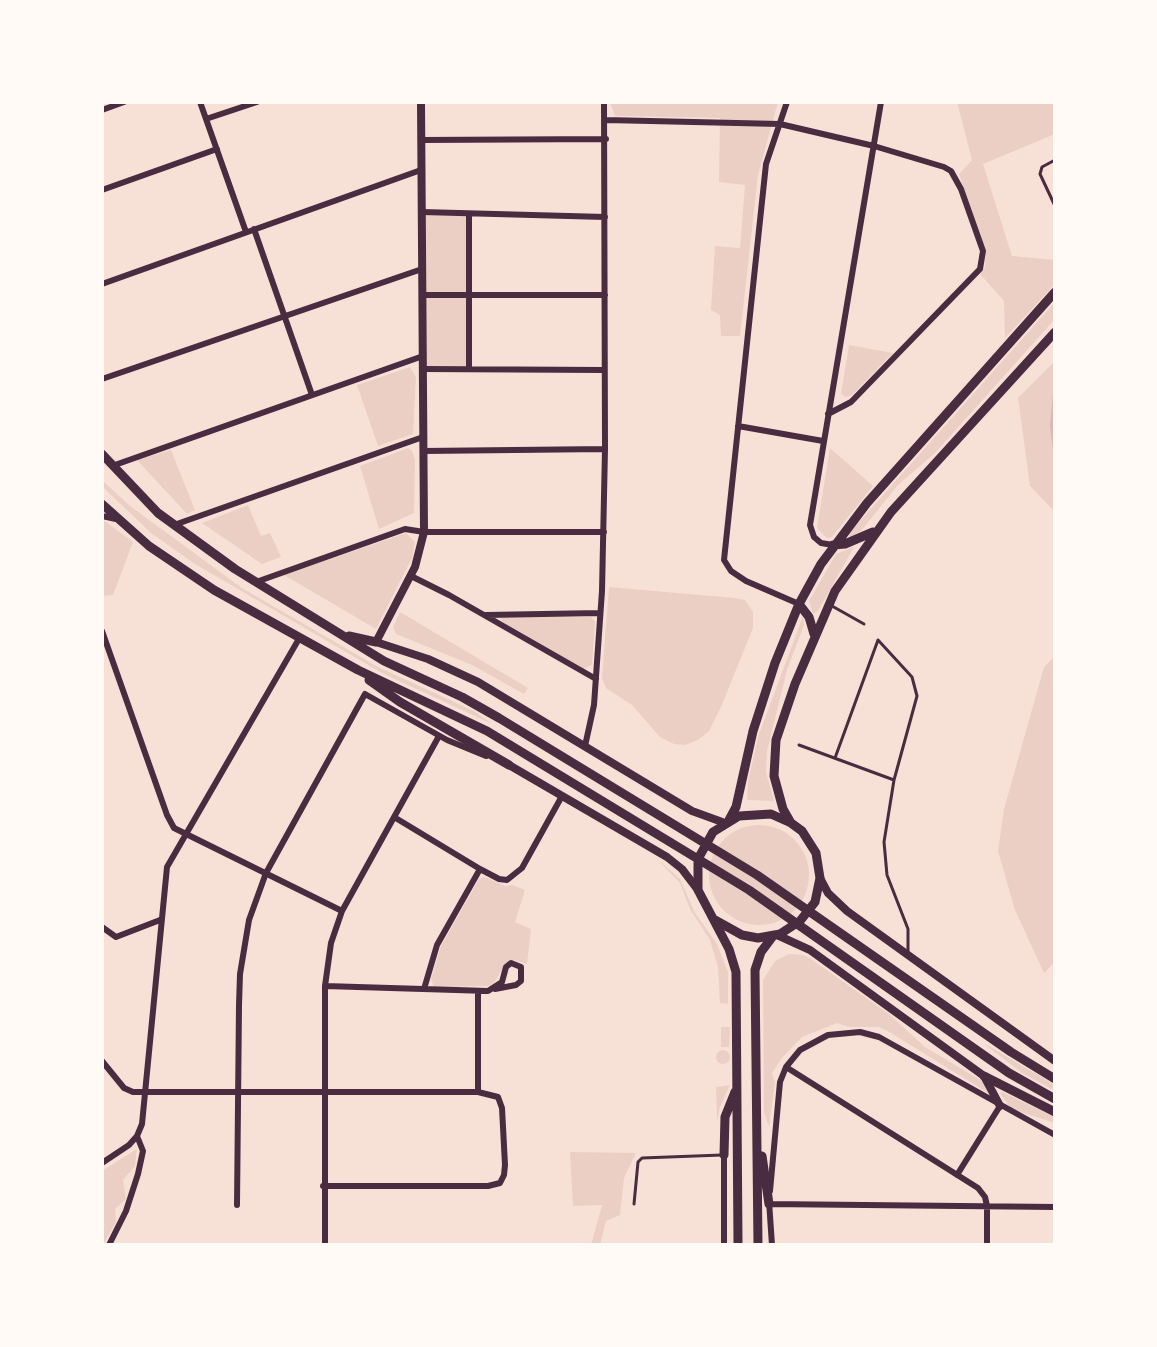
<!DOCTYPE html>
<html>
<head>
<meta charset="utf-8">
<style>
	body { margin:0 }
	#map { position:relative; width:1157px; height:1347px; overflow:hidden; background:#f7e1d7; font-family:Lato,sans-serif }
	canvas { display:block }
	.frame { position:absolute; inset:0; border:104px solid #fffaf5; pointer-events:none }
</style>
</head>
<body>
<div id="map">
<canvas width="1157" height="1347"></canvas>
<div class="frame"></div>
</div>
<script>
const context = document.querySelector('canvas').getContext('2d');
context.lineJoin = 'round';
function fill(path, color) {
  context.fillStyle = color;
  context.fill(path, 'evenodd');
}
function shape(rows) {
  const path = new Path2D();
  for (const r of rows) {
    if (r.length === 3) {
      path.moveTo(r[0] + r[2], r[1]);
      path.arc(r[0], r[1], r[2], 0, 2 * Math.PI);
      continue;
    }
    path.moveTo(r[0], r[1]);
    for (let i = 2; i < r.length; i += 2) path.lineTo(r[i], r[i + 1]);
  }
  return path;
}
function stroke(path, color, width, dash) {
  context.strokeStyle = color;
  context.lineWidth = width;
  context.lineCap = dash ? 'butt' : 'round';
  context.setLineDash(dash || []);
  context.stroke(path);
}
fill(shape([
	[610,102,778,102,758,175,740,336,721,336,720,315,711,310,715,246,740,248,745,185,719,182,720,118,615,116],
	[957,102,1055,102,1055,134,983,164,1012,256,1055,260,1055,284,1005,338,1004,301,980,274,985,267,986,250,959,174,972,160],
	[425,215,467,216,467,367,426,366],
	[1055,302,1055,319,935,453,898,485,861,531,850,538,849,534,867,513],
	[849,345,893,353,852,395,846,397,841,394],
	[1055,361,1055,512,1030,486,1018,398],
	[410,367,416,377,413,434,378,446,357,385],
	[408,448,412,451,415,460,414,513,379,529,360,466],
	[830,448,873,486,832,537,827,538,817,528],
	[171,450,195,510,187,514,137,460],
	[102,480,130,506,242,588,378,667,474,711,492,724,382,673,195,564,151,533,108,492,102,486],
	[248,505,261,536,270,533,281,557,262,564,202,523],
	[102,519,133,542,113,595,102,596],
	[406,533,415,542,412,558,376,629,284,575],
	[854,547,818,611,813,614,809,601,836,554],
	[609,587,735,598,745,600,753,612,753,628,721,707,709,731,698,740,685,745,674,744,660,737,632,705,606,688,602,678],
	[400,612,528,688,524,694,472,665,396,634,393,627],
	[803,616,804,625,787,670,767,751,766,772,774,801,747,800,748,781,758,737],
	[505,617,591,617,595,622,592,665,584,669,503,622,500,618],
	[1055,656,1055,962,1044,973,1015,910,998,851,1004,809,1044,667],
	[759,875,50],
	[654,856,680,879,695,913,717,944,728,972,728,1004,720,1003,718,967,710,940,690,909,680,883],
	[485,877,505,886,512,885,525,890,515,922,531,929,527,964,514,960,506,963,494,983,489,986,434,987,431,979,441,946,479,879],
	[789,954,804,955,811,959,889,1014,925,1047,984,1082,988,1093,886,1030,878,1027,849,1027,837,1023,802,1037,782,1058,772,1073,775,1082,769,1127,764,1112,763,980,775,961],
	[721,1027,730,1027,729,1047,721,1047],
	[982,1042,1055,1085,1055,1091,1022,1073],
	[723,1057,7],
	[730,1085,720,1107,717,1122,716,1087],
	[1002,1092,1055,1117,1055,1123,1011,1109,1000,1093],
	[137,1149,135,1166,123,1180,126,1199,115,1209,116,1222,104,1243,102,1171],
	[570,1152,636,1153,624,1178,620,1215,606,1221,600,1245,591,1245,602,1205,573,1206]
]), '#ebcfc5');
stroke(shape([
	[1055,392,1052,426,1055,451]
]), '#dcb8b0', 4);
stroke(shape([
	[1055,160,1042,167,1040,174,1055,206],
	[832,606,864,624],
	[799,745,894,780],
	[835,758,878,640,912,677,917,696,894,780,884,842,887,875,908,929,908,952],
	[634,1204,638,1162,642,1158,722,1155]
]), '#4a2c40', 3);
stroke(shape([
	[200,102,246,232],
	[787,102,766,164,724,560,731,571,746,581,799,604],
	[102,110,124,102],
	[206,119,257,102],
	[606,120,780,124,874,146,944,167,951,171,961,189,983,251,980,269,851,402,828,414],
	[421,140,606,139],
	[102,190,217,149],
	[422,212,605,217],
	[254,229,312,395],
	[102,284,421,170],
	[422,295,605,295],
	[423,369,604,370],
	[469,369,469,214],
	[102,379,422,269],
	[738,426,823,441],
	[423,451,605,449],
	[112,466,423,356],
	[102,516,116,519],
	[174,525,423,437],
	[833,545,821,543,814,537,810,525,881,102],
	[411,576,449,595,596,679],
	[256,582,405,529,424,532,604,532],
	[486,615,600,613],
	[102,631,167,815,174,828,342,911],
	[585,746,594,705,602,591,605,449,604,102],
	[394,817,480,869,499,879,507,880,522,868,562,796],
	[102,927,116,937,160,920],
	[325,986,488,991,502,982,506,967,511,963,521,967,521,981,516,985,495,989],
	[424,989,437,945,480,869],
	[102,1061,124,1088,133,1092,478,1092,498,1097,502,1108,505,1165,504,1175,500,1183,488,1186,323,1186],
	[786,1067,978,1188,985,1197,987,1206,987,1245],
	[478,1092,478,991],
	[724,1155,724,1245],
	[102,1163,129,1145,137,1136,142,1124,167,867,300,637],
	[957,1175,1000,1106],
	[770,1191,780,1082,786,1067,800,1050,828,1035,860,1032,879,1037,1055,1135],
	[769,1201,772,1245],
	[769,1204,1055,1207],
	[237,1205,239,1005,240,974,249,920,266,873,365,694,447,740,486,756],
	[109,1245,126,1211,138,1174,143,1151,137,1136],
	[325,1245,325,986,331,943,342,911,439,736]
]), '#4a2c40', 6);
stroke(shape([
	[421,102,424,532,415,567,376,642,428,659,478,682,692,811,725,823],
	[509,765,667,857,682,869,698,890],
	[820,878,828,893,847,911,1055,1061],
	[777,935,810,950,984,1076,1000,1106]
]), '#4a2c40', 8);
stroke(shape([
	[102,454,158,513,235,569,384,661,462,697,499,718,757,875,1011,1052,1055,1079],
	[102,504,149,546,214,590,358,670,487,731,749,890,1009,1073,1055,1099],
	[833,545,845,544,873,532],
	[799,604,809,617,814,634],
	[349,636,376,642],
	[369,680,400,702,509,765],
	[729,820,736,807,753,731,775,663,799,604,821,564,867,503,1055,292],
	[791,823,783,809,774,776,776,740,795,684,835,591,891,512,1055,332],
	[715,920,742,935,758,938,780,934,800,921,815,902,820,878,816,853,802,831,791,823,771,814,739,816,713,832,698,859,698,890,729,949,736,972,738,1245],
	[984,1076,1055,1112],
	[724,1155,725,1117,735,1092],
	[762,1156,769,1204],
	[758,1245,755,970,761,952,773,936]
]), '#4a2c40', 9);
</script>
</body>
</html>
